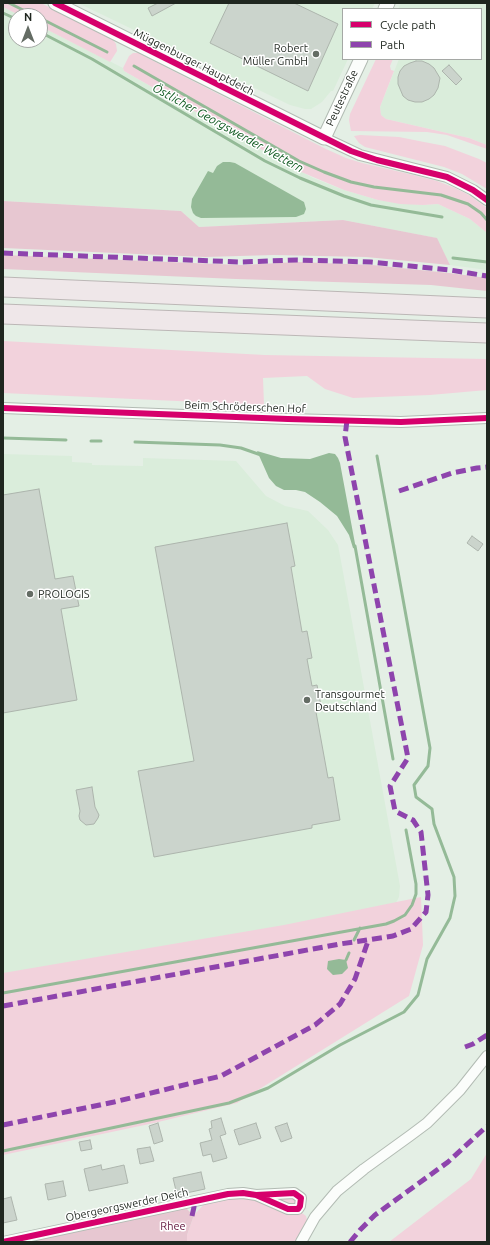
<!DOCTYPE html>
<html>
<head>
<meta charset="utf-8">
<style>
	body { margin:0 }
	#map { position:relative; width:490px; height:1245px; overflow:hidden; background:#e4efe5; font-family:Ubuntu,sans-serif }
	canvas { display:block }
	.frame { position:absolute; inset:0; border:4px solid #1f261f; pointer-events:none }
	.legend { position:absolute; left:342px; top:8px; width:140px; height:52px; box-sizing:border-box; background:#fff; border:1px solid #a5a8a5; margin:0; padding:5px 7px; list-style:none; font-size:12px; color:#1f261f }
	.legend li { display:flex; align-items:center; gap:8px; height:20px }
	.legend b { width:20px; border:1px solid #a5a8a5 }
	.north { position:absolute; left:8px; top:8px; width:40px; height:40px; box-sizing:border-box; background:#fff; border:1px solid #a5a8a5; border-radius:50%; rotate:0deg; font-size:11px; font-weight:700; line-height:16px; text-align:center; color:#1f261f }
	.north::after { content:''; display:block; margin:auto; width:14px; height:18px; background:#646c64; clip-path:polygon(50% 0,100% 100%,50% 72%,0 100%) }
</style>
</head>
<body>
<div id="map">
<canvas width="490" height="1245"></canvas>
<div class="frame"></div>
<ul class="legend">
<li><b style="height:5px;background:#d6006c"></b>Cycle path</li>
<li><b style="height:5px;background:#8e44ad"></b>Path</li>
</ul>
<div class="north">N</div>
</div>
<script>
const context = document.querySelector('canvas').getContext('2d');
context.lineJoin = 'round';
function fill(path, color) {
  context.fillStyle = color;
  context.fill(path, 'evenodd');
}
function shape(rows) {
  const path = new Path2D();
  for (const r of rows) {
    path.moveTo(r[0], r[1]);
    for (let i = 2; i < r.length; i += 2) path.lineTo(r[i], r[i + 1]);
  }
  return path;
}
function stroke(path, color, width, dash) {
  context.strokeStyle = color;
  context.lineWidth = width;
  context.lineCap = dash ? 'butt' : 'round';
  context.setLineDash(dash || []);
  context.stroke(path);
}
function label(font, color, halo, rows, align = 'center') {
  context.font = font + ' Ubuntu,sans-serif';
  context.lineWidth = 3;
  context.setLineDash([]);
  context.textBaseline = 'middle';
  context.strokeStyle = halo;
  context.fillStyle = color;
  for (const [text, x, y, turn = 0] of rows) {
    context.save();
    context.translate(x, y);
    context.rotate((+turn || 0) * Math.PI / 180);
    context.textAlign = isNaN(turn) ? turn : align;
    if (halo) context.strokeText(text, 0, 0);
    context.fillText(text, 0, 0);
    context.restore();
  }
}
fill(shape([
	[78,3,375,3,372,9,343,9,343,59,348,59,333,91,331,91,322,102,311,109,305,109,290,105],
	[401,3,487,3,487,145,469,138,386,119,381,115,380,107,399,59,481,59,481,9,398,9],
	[3,7,21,16,16,16,16,40,40,40,40,26,123,68,124,71,272,156,313,178,344,190,378,200,423,205,438,204,470,219,487,233,487,270,450,265,436,238,343,220,199,227,181,211,3,201],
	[3,454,72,456,72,462,92,463,92,465,143,466,143,458,236,461,266,496,285,506,308,511,328,530,338,545,343,572,400,886,399,897,396,903,391,907,3,977]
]), '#daeddb');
fill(shape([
	[3,3,41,3,113,40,116,44,117,51,110,62,40,26,40,16,21,16,3,7],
	[133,53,138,53,326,149,346,158,362,163,409,174,437,181,455,188,469,195,487,208,487,233,470,219,438,204,423,205,400,204,378,200,344,190,299,171,124,71,123,68,129,56],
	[376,59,393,59,390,66,391,70,394,71,380,107,381,115,386,119,469,138,487,145,487,149,447,135,427,132,351,131,349,120,350,114],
	[360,135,399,137,424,142,445,146,479,159,487,163,487,189,462,174,444,167,365,147,359,143,354,136],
	[3,341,265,355,487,359,487,390,430,395,353,398,325,389,307,376,263,378,264,405,3,393],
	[421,897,423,945,409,996,237,1103,154,1123,3,1155,3,973,284,925],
	[487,1153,487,1242,389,1242,471,1179],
	[238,1197,249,1199,272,1205,287,1214,302,1213,306,1216,307,1220,295,1242,187,1242,187,1235,194,1215,206,1202],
	[294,1197,296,1199,296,1203,293,1206,280,1199]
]), '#f2d2dc');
fill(shape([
	[3,201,181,211,199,227,343,220,437,238,450,265,366,257,274,255,205,257,3,248],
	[3,255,241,265,298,262,372,265,449,273,487,278,487,291,431,285,236,279,3,269],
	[186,1208,191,1213,191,1216,194,1215,187,1235,187,1242,18,1242]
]), '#e7c7d1');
fill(shape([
	[223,162,230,162,235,163,304,202,306,209,304,214,296,217,201,218,196,216,193,213,191,207,192,199,208,171,213,173,217,166],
	[257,451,281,458,310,459,329,453,335,454,338,458,340,463,356,549,353,548,349,535,337,516,320,502,305,492,296,490,284,490,276,486,269,478],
	[339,959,346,960,348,968,342,974,333,975,327,969,328,961]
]), '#94ba97');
stroke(shape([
	[9,3,35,16],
	[3,13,16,19],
	[40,18,107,52],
	[40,32,92,59,265,161,300,178,344,196,371,205,442,217],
	[134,66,299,161,324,172,351,182,374,187,441,195,468,204,481,213,487,220],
	[453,258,487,262],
	[3,438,66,440],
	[91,441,101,441],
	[135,442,220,445,241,448,261,455],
	[355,546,393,759],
	[354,940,360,928],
	[346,960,349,953],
	[3,993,386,924,394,921,405,915,412,905,416,894,416,884,406,830],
	[3,1151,229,1103,268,1088,340,1045,404,1012,418,995,427,959,450,918,455,896,454,877,434,824,432,809,416,797,414,785,428,766,430,748,377,456]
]), '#94ba97', 3);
const building = shape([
	[158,3,176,3,152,16,148,8,158,3],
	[229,3,294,3,338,24,308,91,210,43,229,3],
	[416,61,422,61,429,64,434,68,440,78,438,88,434,95,429,99,422,102,415,102,408,100,403,96,398,84,398,77,400,71,404,66,410,63,416,61],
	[449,65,462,79,456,85,442,71,449,65],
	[39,489,55,579,73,576,79,606,61,609,77,700,3,713,3,495,39,489],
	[287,523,295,566,291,567,302,632,307,631,312,658,307,659,312,686,317,685,322,711,316,712,328,778,333,777,340,820,312,825,312,828,154,857,138,771,194,761,155,547,287,523],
	[472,536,483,544,478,551,467,543,472,536],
	[92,787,95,807,99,815,98,818,94,824,86,825,80,820,79,816,80,811,76,790,92,787],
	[221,1118,226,1134,220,1136,227,1158,213,1162,211,1154,203,1156,200,1143,212,1140,209,1129,212,1128,211,1121,221,1118],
	[158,1123,163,1141,154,1144,149,1126,158,1123],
	[256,1123,261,1138,239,1145,234,1130,256,1123],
	[287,1123,292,1138,281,1142,275,1127,287,1123],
	[90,1140,92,1149,81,1151,79,1142,90,1140],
	[150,1147,154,1161,140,1164,137,1149,150,1147],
	[101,1165,102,1170,124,1165,128,1183,89,1191,84,1169,101,1165],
	[201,1172,205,1189,177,1195,173,1178,201,1172],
	[63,1181,66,1196,48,1200,45,1184,63,1181],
	[11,1197,17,1220,3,1223,3,1199,11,1197]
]);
fill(building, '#cbd4cc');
stroke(building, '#adb5ad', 1);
const minor = shape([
	[324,138,360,155,447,177,473,190,487,200],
	[3,408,288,419,401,422,487,418],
	[3,1242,228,1194,243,1193,256,1195,294,1193,301,1198,300,1206,298,1209,288,1209,256,1195],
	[301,1242,315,1217,337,1191,364,1169,411,1135,427,1123,460,1090,487,1056]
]);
const tertiary = shape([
	[55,3,324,138,361,59],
	[385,9,388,3]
]);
const motorway = shape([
	[3,287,487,308],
	[3,314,487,333]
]);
stroke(minor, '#b2bbb3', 12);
stroke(tertiary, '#b2bbb3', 15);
stroke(motorway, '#bcb7b6', 21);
stroke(minor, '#fbfdfb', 10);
stroke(tertiary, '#fbfdfb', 13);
stroke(motorway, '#efe7e9', 19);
stroke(shape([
	[3,253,241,262,297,260,371,262,450,270,487,276],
	[399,491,452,473,477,468,487,467],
	[3,1006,340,944,393,936,411,929,426,912,428,895,421,832,413,820,395,811,390,786,408,758,345,437,347,420],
	[465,1047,473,1044,487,1035],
	[3,1125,114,1102,221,1076,315,1025,340,1004,355,979,368,941],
	[192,1216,194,1207,193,1201],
	[350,1242,360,1230,375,1215,448,1162,487,1126]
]), '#8e44ad', 5, [10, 5]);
stroke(shape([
	[55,3,351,151,377,160,447,177,473,190,487,200],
	[3,408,288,419,401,422,487,418],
	[3,1242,228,1194,243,1193,256,1195,294,1193,301,1198,300,1206,298,1209,288,1209,256,1195]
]), '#d6006c', 6);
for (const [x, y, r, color] of [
	[316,54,4,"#646c64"],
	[30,594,4,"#646c64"],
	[307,700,4,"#646c64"]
]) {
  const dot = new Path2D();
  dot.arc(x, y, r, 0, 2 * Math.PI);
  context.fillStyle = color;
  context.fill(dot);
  stroke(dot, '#fff', 1.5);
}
label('11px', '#1f261f', '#fff', [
	["Robert",308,48,"right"],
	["Müller GmbH",308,61,"right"],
	["PROLOGIS",38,594],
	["Transgourmet",315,694],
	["Deutschland",315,707]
], 'left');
label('11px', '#1f261f', '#fff', [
	["Müggenburger Hauptdeich",194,62,27],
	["Peutestraße",342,98,-65],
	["Beim Schröderschen Hof",245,407,2],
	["Obergeorgswerder Deich",127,1205,-12]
]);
label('11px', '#64183e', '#fff', [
	["Rhee",173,1226]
]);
label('italic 12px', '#0e591f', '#fff', [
	["Östlicher Georgswerder Wettern",228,128,29]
]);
</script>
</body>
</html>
